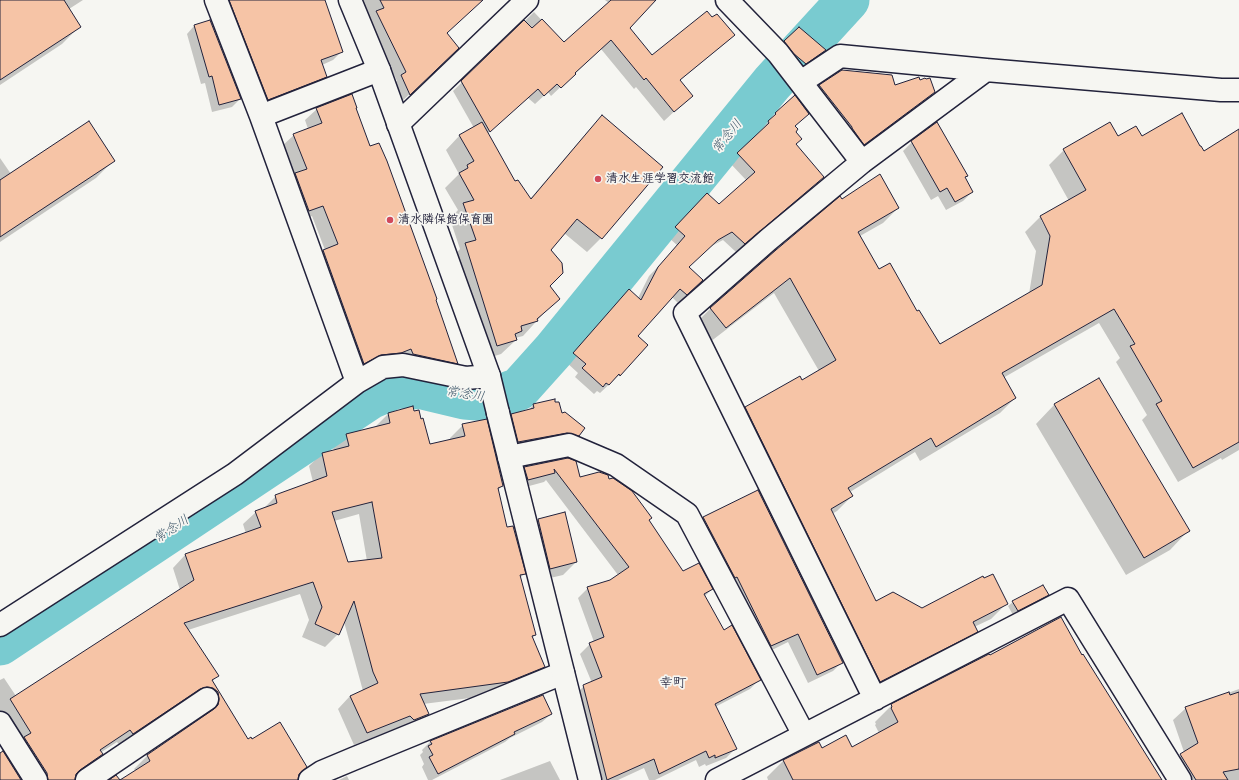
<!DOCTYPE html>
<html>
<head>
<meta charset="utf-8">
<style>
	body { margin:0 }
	canvas { display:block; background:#f6f6f2 }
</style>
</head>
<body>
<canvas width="1239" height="780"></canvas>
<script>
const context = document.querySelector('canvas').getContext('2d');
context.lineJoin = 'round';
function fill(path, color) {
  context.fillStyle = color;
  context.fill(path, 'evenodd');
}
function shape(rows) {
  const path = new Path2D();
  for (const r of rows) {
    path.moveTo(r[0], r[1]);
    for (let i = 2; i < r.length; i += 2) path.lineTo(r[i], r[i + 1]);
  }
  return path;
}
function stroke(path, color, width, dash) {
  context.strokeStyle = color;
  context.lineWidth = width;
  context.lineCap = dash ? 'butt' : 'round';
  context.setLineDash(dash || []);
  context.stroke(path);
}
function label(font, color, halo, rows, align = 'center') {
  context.font = font + ' Mynerve,"Klee One",sans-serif';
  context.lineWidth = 3.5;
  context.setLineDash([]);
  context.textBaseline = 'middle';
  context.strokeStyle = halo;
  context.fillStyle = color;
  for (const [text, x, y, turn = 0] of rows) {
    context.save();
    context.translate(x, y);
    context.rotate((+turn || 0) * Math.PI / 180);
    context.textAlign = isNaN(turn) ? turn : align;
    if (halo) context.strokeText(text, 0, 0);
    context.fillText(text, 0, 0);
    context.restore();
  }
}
fill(shape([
	[10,0,83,0,69,9,80,26,62,44,0,85,0,6],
	[214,0,301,0,342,51,333,60,322,65,326,77,317,86,259,108],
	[360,0,465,0,446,33,449,57,400,103,393,84,397,81,368,21],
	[605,0,642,0,628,28,652,57,712,19,733,35,724,44,679,81,691,96,664,121,636,87,634,89,601,49,551,96,548,92,535,104,528,98,487,134,515,183,530,199,588,131,602,117,662,167,601,238,587,252,564,233,550,250,548,286,544,313,523,336,515,338,516,340,501,354,482,360,451,259,460,249,450,219,458,210,445,188,459,174,446,150,460,135,474,128,453,91,534,12,564,44,609,3],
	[210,21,240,99,232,107,212,112,205,83,201,84,187,34,194,26],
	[799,28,824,50,815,60,796,73,775,52],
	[842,71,894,86,919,81,934,92,925,100,856,152,811,94,819,86],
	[317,109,370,147,435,301,456,363,445,374,352,374,312,262,325,250,312,216,297,222,282,146,294,135,308,129,305,120],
	[776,113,794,127,795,144,823,177,736,252,723,240,708,248,687,268,693,289,678,303,672,297,637,336,619,375,600,393,597,391,594,394,575,377,578,373,566,362,629,290,638,298,649,276,678,246,667,236,698,203,719,205,746,180,729,162,761,131,760,130],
	[1239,131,1239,450,1222,460,1221,458,1178,482,1142,420,1147,415,1116,362,1120,358,1099,323,1003,378,1015,398,1000,413,920,461,915,452,850,492,852,496,837,511,832,514,875,603,921,609,983,580,1006,604,991,619,974,627,976,631,961,647,865,696,731,423,746,408,802,381,819,371,774,293,710,342,696,323,711,308,842,200,898,208,883,223,860,236,879,270,917,312,939,346,1029,294,1036,251,1025,232,1040,217,1069,201,1049,165,1064,150,1118,137,1141,137,1204,152],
	[1041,220,1043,220,1052,240],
	[912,142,966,176,964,178,972,192,963,201,946,210,938,196,931,200,903,151],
	[0,158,11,174,114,160,96,178,0,242],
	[1099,379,1188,531,1170,550,1126,575,1036,424,1054,405],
	[533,405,561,414,579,435,570,444,510,450,503,423,512,414,528,411],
	[412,408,429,446,450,440,450,438,463,425,502,486,497,491,506,529,524,574,520,578,535,635,532,638,544,667,531,679,494,695,423,704,428,714,415,727,401,733,397,728,354,745,338,709,350,696,363,691,344,622,338,634,325,647,302,637,309,620,300,594,188,630,217,676,212,682,248,740,293,780,121,780,136,771,134,769,147,756,206,716,207,712,120,746,117,742,100,753,101,754,89,767,74,777,74,780,30,780,0,733,0,680,4,678,16,696,180,590,173,568,185,555,246,534,243,524,256,512,263,509,276,496,313,482,309,466,322,453,334,450,333,448,346,435,376,428,375,427,388,414],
	[359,514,367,561,347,563,334,521],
	[568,459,579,478,608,480,648,521,683,573,712,589,705,596,723,631,759,680,750,689,715,707,735,749,726,758,706,766,705,764,699,767,696,760,655,780,649,780,644,768,618,780,596,780,574,696,584,686,592,683,580,654,590,644,594,642,578,598,588,588,610,581,618,575,546,480,544,482,518,489,515,477,525,468],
	[758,492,842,662,833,671,808,683,788,642,762,655,694,527,703,518],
	[564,513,576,562,563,575,537,581,525,533,538,520],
	[1047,595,1043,599,1013,615,1008,606,1013,602],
	[1239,689,1239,780,1176,780,1168,767,1184,752,1173,720,1186,708],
	[542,696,551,714,542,722,510,738,505,742,432,780,428,780,422,767,424,764,420,755,423,752,422,750,430,742],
	[892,705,1155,780,768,780,767,777,783,761,818,743,822,749,852,748,879,733,875,725,876,724,875,722],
	[550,761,560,780,500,780],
	[347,776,349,780,339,780]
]), '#0003');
stroke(shape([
	[0,644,370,398,396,387,423,388,465,398,489,400,519,389,554,350,772,83,848,0]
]), '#79cbd0', 43);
const building = shape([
	[0,0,64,0,81,27,0,80,0,0],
	[229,0,325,0,343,52,321,60,327,77,268,100,229,0],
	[380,0,483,0,447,33,459,48,410,95,401,75,406,72,376,11,384,8,380,0],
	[611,0,656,0,630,28,652,55,707,11,712,17,717,14,735,35,680,80,693,96,674,112,646,78,644,80,611,40,575,73,576,74,561,88,557,84,544,96,538,89,490,132,461,81,524,20,532,28,542,19,564,42,611,0],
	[210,20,241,99,219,105,212,76,209,77,194,25,210,20],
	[799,27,826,50,806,64,793,53,784,41,799,27],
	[842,70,892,75,895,85,919,77,920,80,925,78,926,79,930,78,935,92,864,145,852,128,852,127,819,85,842,70],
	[352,94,357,108,356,108,370,146,379,143,387,161,437,299,436,300,458,364,413,354,411,349,401,353,381,355,364,364,323,250,338,244,323,206,309,211,295,173,307,169,293,134,322,123,316,108,352,94],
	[795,95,809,114,795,126,798,129,796,132,802,139,796,144,824,177,745,244,732,232,718,240,689,267,703,280,687,295,680,289,638,336,648,345,620,376,619,374,609,385,606,383,603,387,582,368,586,364,573,353,629,289,641,300,658,267,685,236,675,227,707,193,719,204,755,172,737,153,769,123,768,121,776,114,775,113,795,95],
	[1182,113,1200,146,1201,146,1204,151,1239,129,1239,442,1193,468,1156,404,1162,401,1130,346,1135,344,1114,309,1002,373,1016,398,936,447,931,438,848,488,853,496,831,509,876,601,893,592,922,608,983,576,984,578,993,574,1008,604,973,622,978,632,880,682,745,407,800,376,802,380,836,360,790,278,726,328,710,308,776,250,840,196,842,199,880,174,899,208,858,232,879,269,890,263,917,311,919,310,940,344,1042,285,1050,236,1040,216,1086,190,1063,149,1110,122,1118,136,1136,126,1142,136,1182,113],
	[602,115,663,167,602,239,577,219,551,250,562,263,563,273,550,286,560,299,537,319,538,321,521,326,522,331,515,334,517,340,497,346,465,243,476,240,463,203,474,200,459,173,468,168,467,165,474,161,459,135,482,122,515,181,518,180,531,199,602,115],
	[89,121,115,161,0,237,0,180,89,121],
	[937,122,968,176,965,177,973,192,955,202,947,188,940,192,911,141,937,122],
	[1099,378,1190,531,1144,558,1054,404,1099,378],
	[555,399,555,402,559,402,562,413,565,412,585,428,579,436,567,433,518,442,511,414,534,408,533,404,555,399],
	[413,406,414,411,419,410,421,419,423,418,430,444,465,436,462,424,487,419,503,486,498,488,507,527,513,526,526,574,520,575,536,635,532,636,545,667,508,682,420,694,429,714,414,720,410,716,367,733,350,696,378,683,373,672,354,601,339,635,315,624,322,607,313,582,184,623,219,676,212,680,248,739,251,737,252,739,280,722,307,767,299,774,298,780,109,780,116,775,120,780,150,761,147,755,214,709,218,705,219,699,218,692,213,688,207,687,200,689,133,734,130,730,100,750,103,754,80,770,76,774,75,780,48,780,47,773,24,737,31,733,10,699,194,580,185,554,261,527,255,511,277,503,275,495,327,476,322,453,349,446,346,434,390,423,388,413,413,406],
	[372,502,382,558,348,562,332,512,372,502],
	[568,458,576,461,580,477,599,472,608,475,609,479,613,478,632,491,652,518,649,520,683,571,699,563,713,589,704,594,724,630,732,625,761,680,715,704,737,749,715,758,715,755,709,758,706,751,659,774,654,759,607,780,583,685,602,677,589,643,604,637,587,587,610,580,629,567,554,469,555,473,528,480,524,467,568,458],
	[758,490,843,663,817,675,798,634,771,646,737,577,735,578,703,517,758,490],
	[565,512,577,562,550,569,538,519,565,512],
	[1043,585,1049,595,1018,611,1012,601,1043,585],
	[1061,617,1082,655,1083,654,1162,780,793,780,783,760,819,742,822,748,846,735,852,747,898,722,891,708,892,707,891,704,989,654,990,655,1061,617],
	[1229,692,1230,695,1239,692,1239,769,1223,772,1228,780,1196,780,1180,754,1198,743,1185,707,1229,692],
	[543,695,552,714,514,732,515,734,438,774,429,757,433,755,428,746,432,744,430,741,543,695],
	[3,751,21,780,0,780,0,753,3,751]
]);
fill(building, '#f6c4a6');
stroke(building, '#22223b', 1);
const street = shape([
	[216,0,261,116,357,382],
	[727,0,778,53,862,162],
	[801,82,840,56,986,70,1221,90,1239,90],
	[261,116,379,70],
	[398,124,527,0],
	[509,457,569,445,616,465,687,514,804,735],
	[0,625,235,474,357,382,383,367,403,365,466,378,489,376,498,413],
	[875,699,685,313,768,240,862,162,986,70],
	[0,723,36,780],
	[87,780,207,699],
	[310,780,322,772,353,759,563,673],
	[717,780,1068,599,1180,780]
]);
const secondary = shape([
	[350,0,379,70,489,376],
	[498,413,590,780]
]);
stroke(street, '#22223b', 25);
stroke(secondary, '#22223b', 25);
stroke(street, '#f6f6f2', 22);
stroke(secondary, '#f6f6f2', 22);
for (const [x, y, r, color] of [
	[598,179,4,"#d1495b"],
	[390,220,4,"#d1495b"]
]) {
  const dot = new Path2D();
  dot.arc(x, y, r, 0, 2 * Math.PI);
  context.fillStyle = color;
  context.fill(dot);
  stroke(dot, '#f6f6f2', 1.5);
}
label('bold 12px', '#22223b', '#f6f6f2', [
	["清水生涯学習交流館",606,179],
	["清水隣保館保育園",398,220]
], 'left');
label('italic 13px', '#3c5568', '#f6f6f2', [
	["常念川",728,137,-51],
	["常念川",465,395,9],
	["常念川",172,530,-34]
]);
label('14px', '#22223b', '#f6f6f2', [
	["幸町",673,684]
]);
</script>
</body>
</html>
